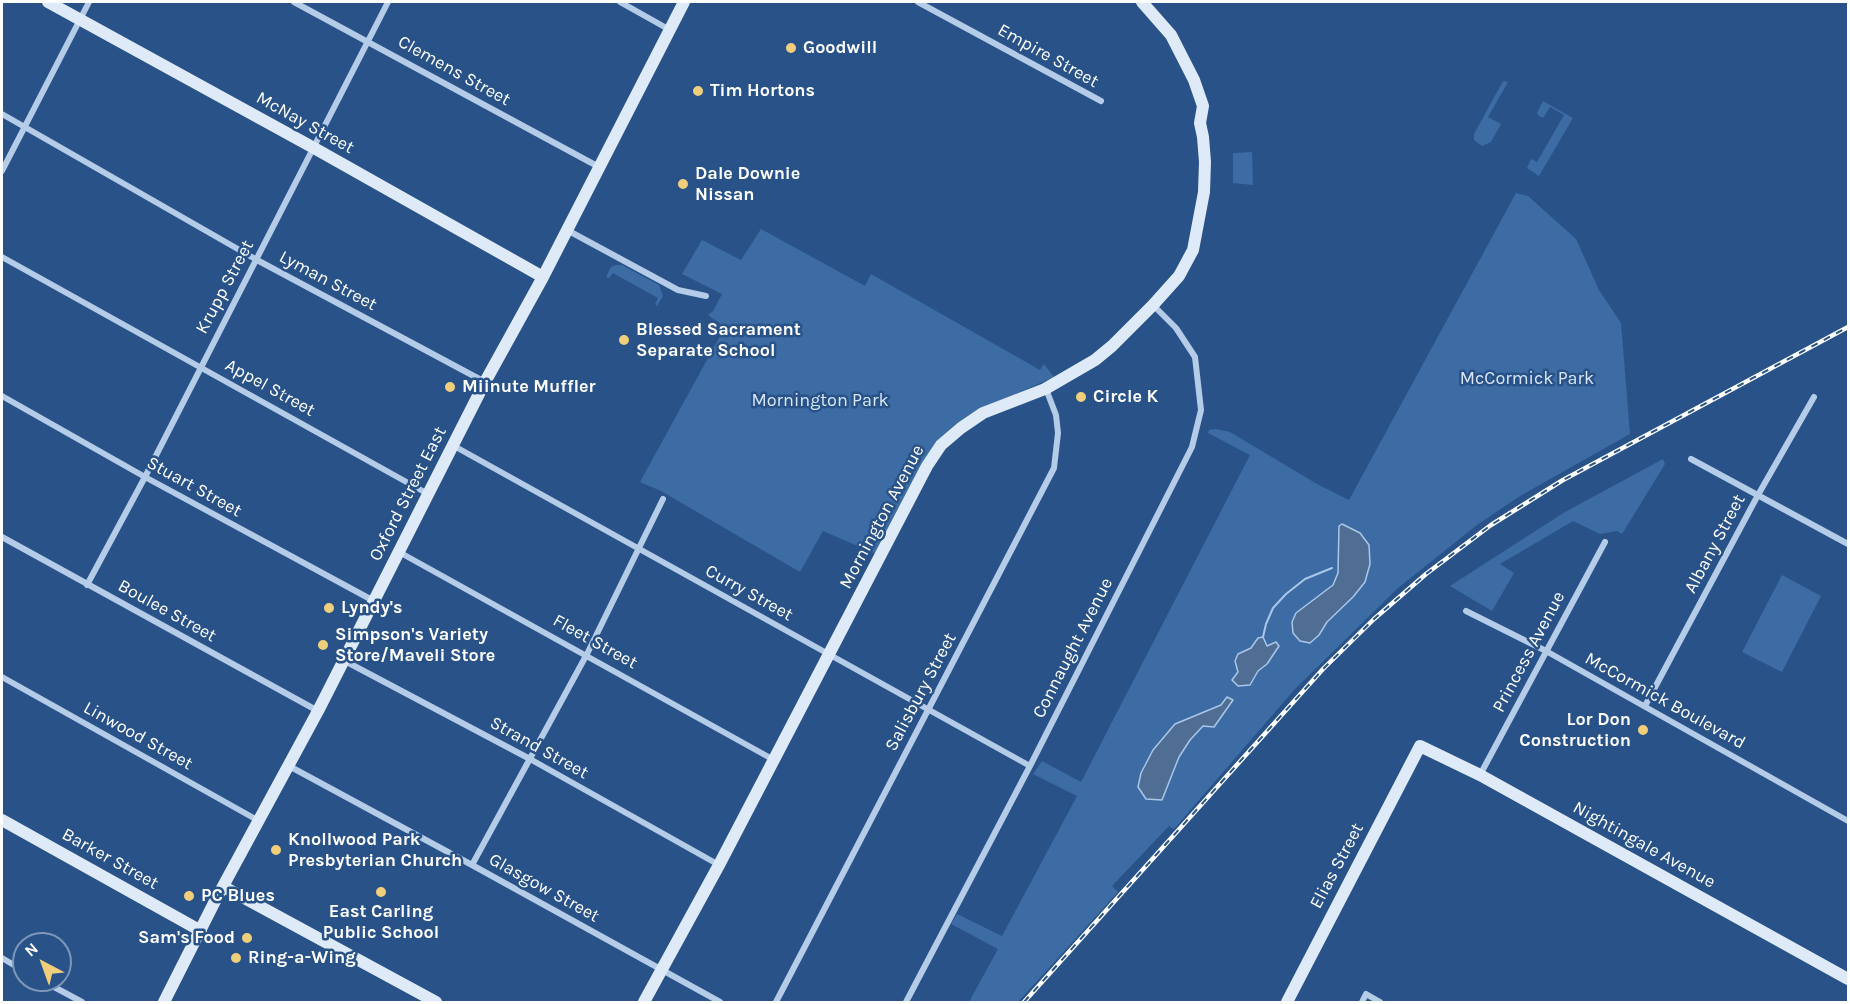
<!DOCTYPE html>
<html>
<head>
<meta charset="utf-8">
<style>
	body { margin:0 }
	#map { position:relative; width:1850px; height:1004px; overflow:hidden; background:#285288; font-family:Karla,sans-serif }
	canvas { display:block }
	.frame { position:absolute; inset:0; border:3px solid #fff; pointer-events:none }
	.north { position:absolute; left:12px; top:932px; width:60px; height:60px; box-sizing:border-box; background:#285288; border:2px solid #7e97b8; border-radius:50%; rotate:319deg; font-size:16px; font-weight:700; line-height:24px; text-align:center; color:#fff }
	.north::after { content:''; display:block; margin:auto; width:21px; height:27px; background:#f0cf7c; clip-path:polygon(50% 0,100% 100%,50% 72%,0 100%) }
</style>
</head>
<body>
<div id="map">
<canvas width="1850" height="1004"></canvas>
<div class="frame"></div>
<div class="north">N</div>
</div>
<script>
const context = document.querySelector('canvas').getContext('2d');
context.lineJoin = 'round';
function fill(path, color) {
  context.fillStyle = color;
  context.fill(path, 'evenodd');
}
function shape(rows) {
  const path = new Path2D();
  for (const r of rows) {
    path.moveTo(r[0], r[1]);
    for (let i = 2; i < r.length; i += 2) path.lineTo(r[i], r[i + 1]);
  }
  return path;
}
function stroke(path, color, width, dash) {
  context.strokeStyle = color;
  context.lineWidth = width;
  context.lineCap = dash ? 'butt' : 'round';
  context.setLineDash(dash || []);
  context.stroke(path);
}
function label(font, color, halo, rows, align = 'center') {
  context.font = font + ' Karla,sans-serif';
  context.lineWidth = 5;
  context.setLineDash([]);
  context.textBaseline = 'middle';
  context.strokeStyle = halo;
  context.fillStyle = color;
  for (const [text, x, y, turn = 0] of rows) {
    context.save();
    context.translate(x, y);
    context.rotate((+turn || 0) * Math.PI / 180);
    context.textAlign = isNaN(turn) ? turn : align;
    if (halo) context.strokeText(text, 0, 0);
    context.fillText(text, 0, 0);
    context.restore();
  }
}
fill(shape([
	[1503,81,1508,82,1488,117,1501,124,1491,142,1482,146,1474,140,1474,134],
	[1543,101,1573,118,1539,176,1527,168,1531,159,1537,162,1564,115,1550,107,1543,118,1539,116,1537,113],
	[1252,152,1253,185,1233,183,1233,153],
	[1516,193,1528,196,1576,239,1599,290,1621,323,1630,434,1520,496,1477,525,1398,588,1294,690,1174,829,1169,826,1112,886,1118,892,1018,1002,969,1002,998,949,951,924,957,914,1002,936,1077,796,1033,774,1042,761,1081,782,1250,455,1208,433,1209,430,1216,429,1230,432,1317,484,1349,500],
	[761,229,865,286,871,274,1040,370,1044,364,1054,377,979,410,962,421,876,554,823,531,800,572,661,491,640,482,725,327,708,315,713,311,722,294,682,274,702,240,741,260],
	[616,265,622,265,659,285,663,296,657,306,655,304,658,298,613,273,609,278,606,277,611,267],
	[1663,459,1665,464,1622,534,1617,531,1600,534,1573,521,1500,564,1514,573,1492,611,1450,586,1565,512],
	[1782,575,1821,596,1782,672,1742,652]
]), '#3d6ca5');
const water = shape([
	[1342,524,1360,533,1369,545,1370,564,1365,582,1353,597,1327,622,1319,635,1310,643,1300,641,1293,633,1292,622,1296,613,1333,585,1338,573,1339,526,1342,524],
	[1263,637,1267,646,1276,642,1279,646,1267,664,1258,671,1250,685,1238,686,1232,680,1238,672,1235,661,1238,654,1251,648,1258,638,1263,637],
	[1227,697,1233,700,1214,727,1203,726,1190,740,1179,757,1162,800,1146,799,1138,787,1141,773,1153,750,1175,724,1221,705,1227,697]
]);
fill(water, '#506d94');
stroke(water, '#aac7e9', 1.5);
stroke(shape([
	[1263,637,1266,624,1273,608,1286,594,1305,579,1332,568]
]), '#aac7e9', 2);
stroke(shape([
	[294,2,599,167],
	[620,2,670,30],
	[918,2,1101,101],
	[2,114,257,260,485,382],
	[2,171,89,2],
	[567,230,678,290,706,296],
	[2,257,428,494],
	[2,396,145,477,374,601],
	[454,446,1030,766],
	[1691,459,1848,544],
	[2,537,318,711],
	[399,552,774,760],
	[87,585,145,477,388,2],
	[1466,611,1546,651,1848,821],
	[343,660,530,759,719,865],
	[2,677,259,821],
	[1645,706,1758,495,1814,397],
	[289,766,472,865,720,1002],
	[1480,775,1605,542],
	[472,865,587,654,663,499],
	[2,958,24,971],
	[41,980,82,1002],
	[776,1002,1054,468,1058,433,1056,415,1046,389],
	[906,1002,1030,766,1192,447,1201,410,1195,357,1176,328,1153,305],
	[1362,1002,1366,994,1380,1002]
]), '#b5cce9', 6);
stroke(shape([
	[48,2,314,148,543,277],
	[2,820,201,931],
	[224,887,436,1002],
	[164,1002,215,901,318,711,485,382,543,277,684,2],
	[644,1002,719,865,927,466,941,445,961,428,983,413,1045,389,1095,360,1112,346,1153,305,1179,276,1193,250,1204,192,1205,162,1203,137,1200,123,1203,106,1194,80,1171,35,1142,2],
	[1287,1002,1420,746,1480,775,1848,979]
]), '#dfeaf8', 12);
const rail = shape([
	[1024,1002,1323,669,1374,619,1426,574,1491,525,1563,480,1848,327]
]);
stroke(rail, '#fff', 4.5);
stroke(rail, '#285288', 2, [7]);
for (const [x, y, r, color] of [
	[791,48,6,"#f0cf7c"],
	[698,91,6,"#f0cf7c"],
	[683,184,6,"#f0cf7c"],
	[624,340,6,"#f0cf7c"],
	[450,387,6,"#f0cf7c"],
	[1081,397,6,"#f0cf7c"],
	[329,608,6,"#f0cf7c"],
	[323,645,6,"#f0cf7c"],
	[1643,730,6,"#f0cf7c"],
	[276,850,6,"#f0cf7c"],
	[381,892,6,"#f0cf7c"],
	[189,896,6,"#f0cf7c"],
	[247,938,6,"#f0cf7c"],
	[236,958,6,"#f0cf7c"]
]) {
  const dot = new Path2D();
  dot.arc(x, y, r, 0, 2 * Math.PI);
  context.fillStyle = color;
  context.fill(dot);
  stroke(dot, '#285288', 2);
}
label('bold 18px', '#fff', '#285288', [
	["Goodwill",803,48],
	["Tim Hortons",710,91],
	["Dale Downie",695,174],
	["Nissan",695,195],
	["Blessed Sacrament",636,330],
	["Separate School",636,351],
	["Miinute Muffler",462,387],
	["Circle K",1093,397],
	["Lyndy's",341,608],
	["Simpson's Variety",335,635],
	["Store/Maveli Store",335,656],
	["Lor Don",1631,720,"right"],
	["Construction",1631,741,"right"],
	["Knollwood Park",288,840],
	["Presbyterian Church",288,861],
	["PC Blues",201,896],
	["East Carling",381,912,"center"],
	["Public School",381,933,"center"],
	["Sam's Food",235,938,"right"],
	["Ring-a-Wing",248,958]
], 'left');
label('18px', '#fff', '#285288', [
	["Empire Street",1048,56,29],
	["Clemens Street",454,71,29],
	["McNay Street",305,123,29],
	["Lyman Street",328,281,28],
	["Krupp Street",225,287,-62],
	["Appel Street",270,388,29],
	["Stuart Street",194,487,29],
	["Oxford Street East",408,494,-63],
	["Mornington Avenue",882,517,-62],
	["Albany Street",1715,544,-62],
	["Curry Street",749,593,29],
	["Boulee Street",167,611,29],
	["Fleet Street",595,642,29],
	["Connaught Avenue",1073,648,-63],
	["Princess Avenue",1529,652,-62],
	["Salisbury Street",921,692,-62],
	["McCormick Boulevard",1665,701,29],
	["Linwood Street",138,736,29],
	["Strand Street",539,748,29],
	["Nightingale Avenue",1644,845,29],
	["Barker Street",110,859,29],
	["Elias Street",1337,866,-62],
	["Glasgow Street",544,888,29]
]);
label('18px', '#d9e6f7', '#285288', [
	["McCormick Park",1527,379],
	["Mornington Park",820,401]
]);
</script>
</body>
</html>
